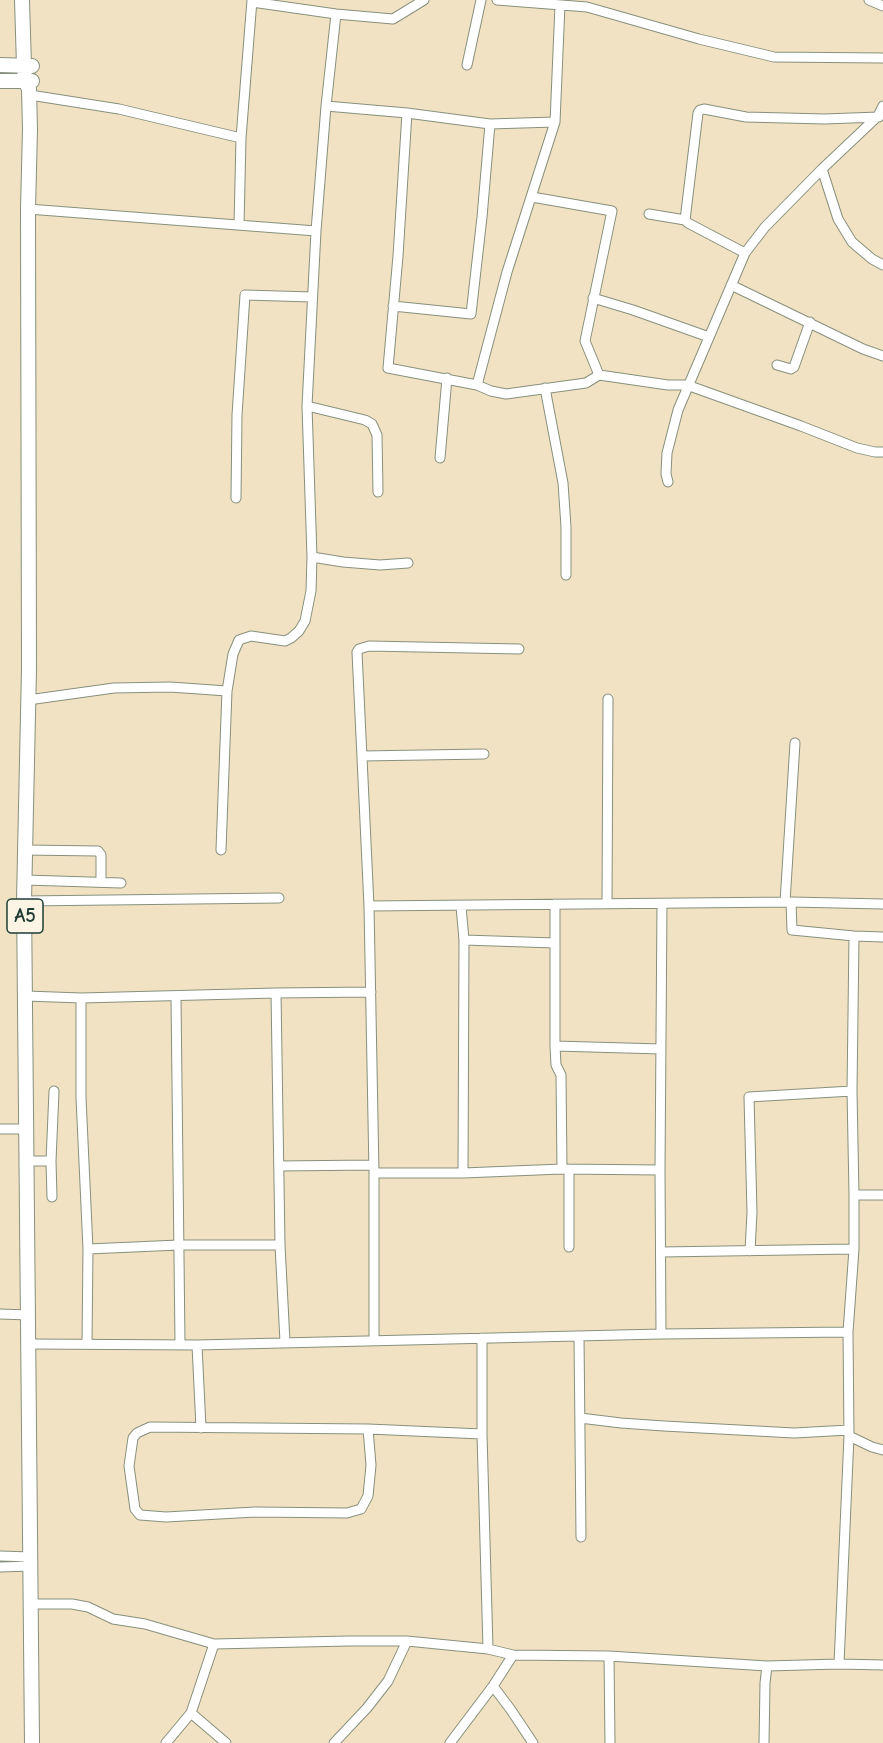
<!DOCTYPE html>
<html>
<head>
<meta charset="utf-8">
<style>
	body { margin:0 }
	canvas { display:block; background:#f1e2c3 }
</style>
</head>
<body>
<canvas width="883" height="1743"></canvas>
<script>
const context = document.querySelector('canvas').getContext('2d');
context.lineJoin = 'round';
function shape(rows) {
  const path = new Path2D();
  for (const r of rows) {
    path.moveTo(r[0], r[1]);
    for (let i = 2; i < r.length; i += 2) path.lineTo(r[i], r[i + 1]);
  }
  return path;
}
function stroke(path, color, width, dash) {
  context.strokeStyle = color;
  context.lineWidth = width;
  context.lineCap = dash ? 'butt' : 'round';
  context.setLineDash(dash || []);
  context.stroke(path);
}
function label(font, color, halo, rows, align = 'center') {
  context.font = font + ' "Comic Neue",sans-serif';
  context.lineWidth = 6;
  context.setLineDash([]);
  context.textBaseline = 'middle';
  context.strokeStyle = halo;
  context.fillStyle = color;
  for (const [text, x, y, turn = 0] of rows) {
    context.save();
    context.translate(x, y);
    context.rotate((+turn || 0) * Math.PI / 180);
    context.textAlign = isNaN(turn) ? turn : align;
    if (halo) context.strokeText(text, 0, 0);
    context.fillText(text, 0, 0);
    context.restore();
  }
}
const minor = shape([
	[497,0,587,7,699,39,774,57,883,58],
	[869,0,883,6],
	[252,2,336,14,393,19,424,0],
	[467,65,481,0],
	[30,95,119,109,241,138],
	[326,106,336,14],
	[407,113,398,256,388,368,477,385,491,391,506,394,586,383,599,375,668,385,687,385,801,426,857,448,875,452,883,452],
	[822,169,838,219,852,242,872,259,883,265],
	[532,197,612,211,585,341,599,375],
	[28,209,316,231],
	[649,214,685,220,688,223,745,253,765,227,822,169,878,116,883,106],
	[685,220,698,113,700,110,704,109,746,117,824,119,879,117],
	[239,225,241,138,252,0],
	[731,285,863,349,883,356],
	[593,298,633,310,709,337],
	[393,306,471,314,482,217,490,124],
	[777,365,791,369,794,367,810,322],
	[477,385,507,272,555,122],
	[545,388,563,483,566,527,566,575],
	[307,406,365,420,372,424,377,435,378,492],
	[440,458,447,378],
	[668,482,666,474,667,453,678,410,745,253],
	[236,498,237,415,245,295,312,297],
	[312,557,343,562,380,565,408,563],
	[227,691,233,654,239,640,251,636,285,641,291,638,299,631,305,621,311,591,312,557,307,406,316,231,326,106,407,113,490,124,555,122,560,5],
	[28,700,114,688,170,687,227,691,221,850],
	[362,756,484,754],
	[25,850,98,851,101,855,101,882],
	[25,880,121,883],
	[24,901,279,898],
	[785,902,795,743],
	[791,902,792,930,854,936,883,937],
	[607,903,608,699],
	[555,904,555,1046,556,1065,561,1075,562,1169],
	[369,906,791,902,883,904],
	[461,906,464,940,463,1173],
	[464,940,555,943],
	[276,993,280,1245,285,1342],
	[26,996,81,998],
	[176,997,180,1343],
	[555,1046,661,1049],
	[0,1129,27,1129],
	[27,1161,51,1161],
	[279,1166,373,1165],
	[569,1169,569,1247],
	[374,1173,463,1173,562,1169,660,1170],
	[854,1195,852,1091,854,936],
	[52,1197,51,1161,54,1091],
	[88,1249,179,1245,280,1245],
	[750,1251,752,1212,749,1097,852,1091],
	[661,1252,854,1249],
	[0,1314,29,1315],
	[661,1334,660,1170,662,904],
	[579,1336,581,1537],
	[482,1338,482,1434,488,1649],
	[374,1340,374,1173,369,906,357,652,359,649,369,646,519,649],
	[29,1344,197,1345,661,1334,848,1332],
	[87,1344,88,1249,81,1098,81,998,276,993,371,992],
	[197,1345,201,1428],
	[580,1418,621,1423,664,1426,794,1433,849,1430],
	[368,1429,371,1465,368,1496,361,1509,347,1513,255,1512,166,1517,140,1515,135,1509,129,1466,133,1438,137,1433,150,1427,368,1429,482,1434],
	[849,1436,872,1447,883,1450],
	[0,1556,31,1557],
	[0,1567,31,1566],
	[31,1604,72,1604,88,1607,113,1619,145,1624,214,1644,348,1641,407,1641,488,1649,513,1655,609,1656,767,1666,839,1664,883,1665],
	[609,1656,610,1743],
	[839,1664,849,1436,848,1332,854,1249,854,1195,883,1195],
	[493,1686,511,1710,533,1743],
	[191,1713,226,1743],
	[166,1743,191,1713,214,1644],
	[334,1743,367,1708,388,1681,407,1641],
	[450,1743,493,1686,513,1655],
	[764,1743,765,1683,767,1666]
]);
const highway = shape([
	[22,0,24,66,25,81,29,89,30,129,28,209,29,668,24,901,32,1743],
	[0,65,32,66],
	[0,81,32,81]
]);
stroke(minor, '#88907c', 11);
stroke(highway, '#88907c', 16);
stroke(minor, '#fff', 9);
stroke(highway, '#fff', 14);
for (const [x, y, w] of [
	[25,916,36]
]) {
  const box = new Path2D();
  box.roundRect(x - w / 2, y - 17, w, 34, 4.5);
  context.fillStyle = '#fcf5e5';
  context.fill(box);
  stroke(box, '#1f3d34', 1.5);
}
label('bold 20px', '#1f3d34', null, [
	["A5",25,916]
]);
</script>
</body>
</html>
